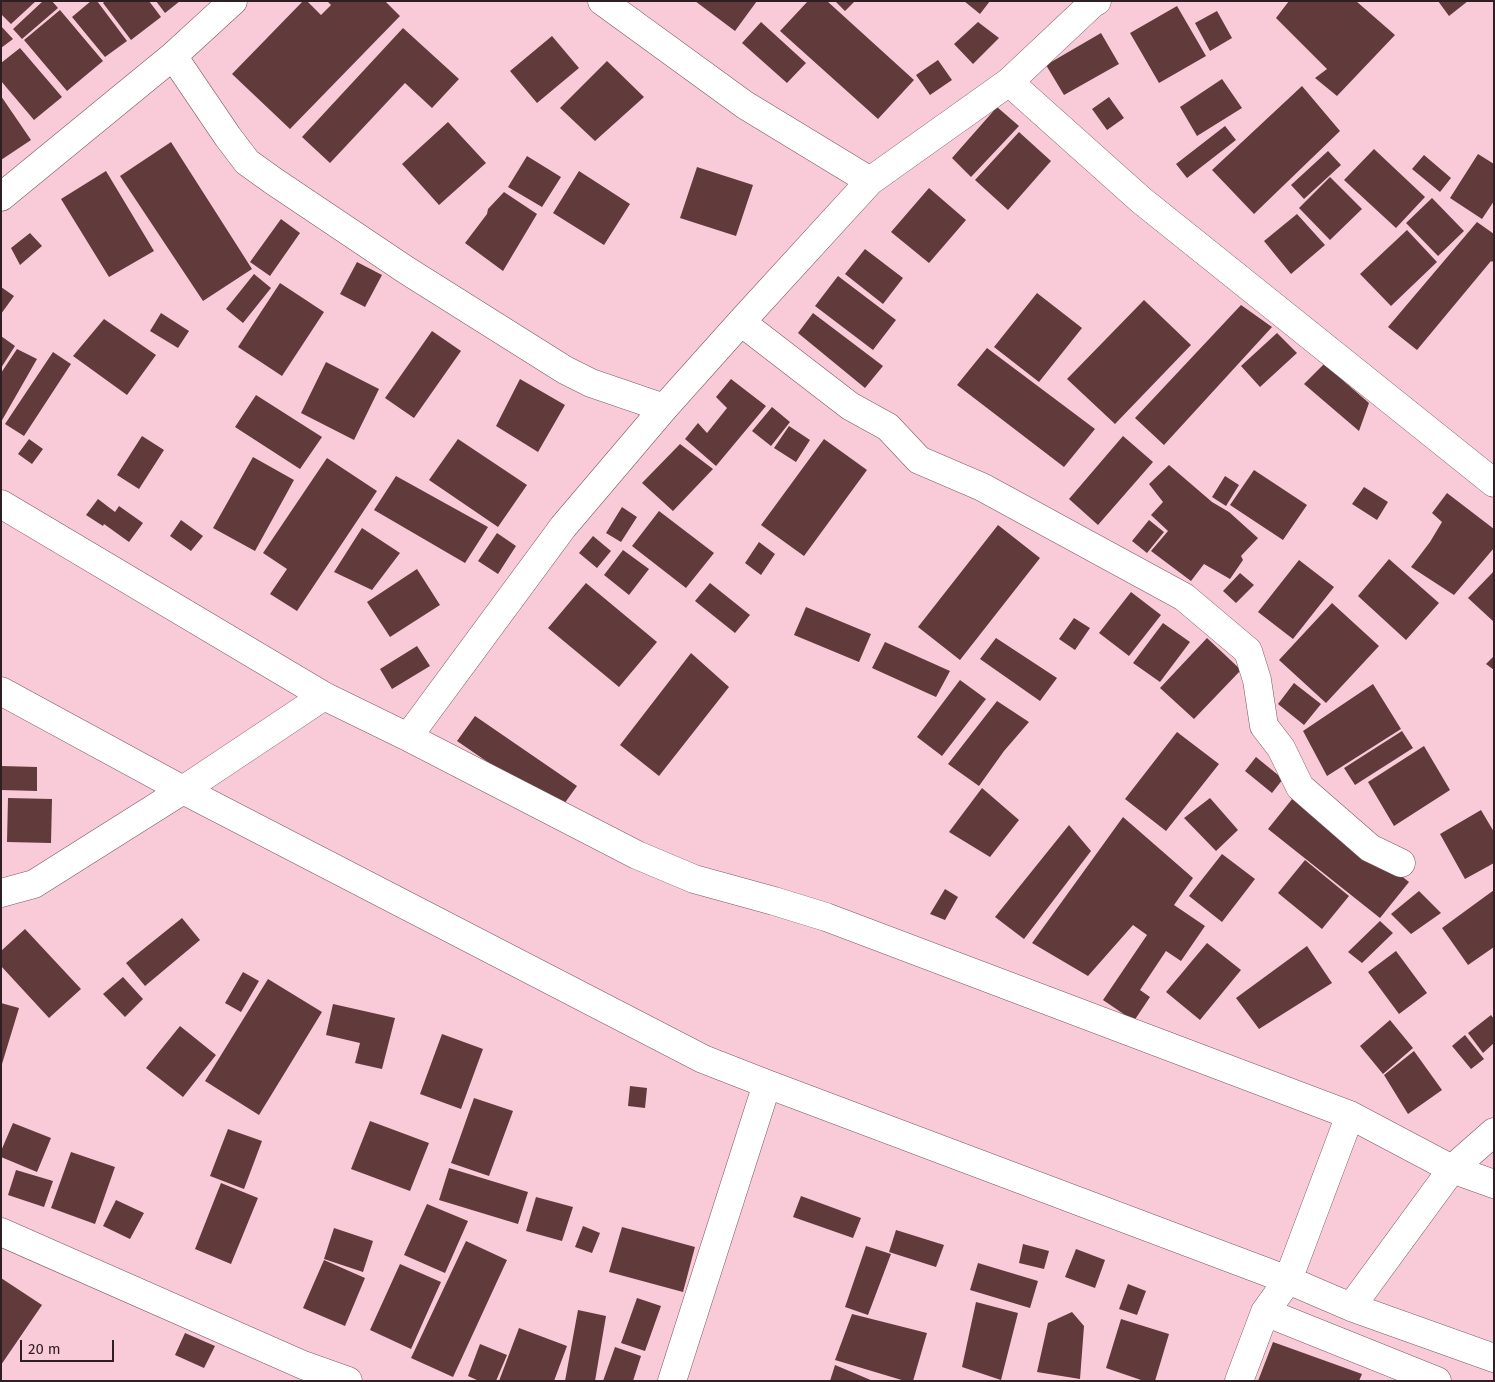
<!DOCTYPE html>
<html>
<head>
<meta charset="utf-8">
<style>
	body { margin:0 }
	#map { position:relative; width:1495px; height:1382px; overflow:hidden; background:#f9cbd9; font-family:"Fira Sans",sans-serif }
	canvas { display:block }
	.frame { position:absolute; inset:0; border:2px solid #2f1e23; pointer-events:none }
	.scale { position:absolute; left:20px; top:1340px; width:94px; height:22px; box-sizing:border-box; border:2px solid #2f1e23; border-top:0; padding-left:6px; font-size:15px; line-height:18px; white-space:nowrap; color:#2f1e23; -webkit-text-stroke:4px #f9cbd9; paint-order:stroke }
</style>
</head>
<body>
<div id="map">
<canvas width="1495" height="1382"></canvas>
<div class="frame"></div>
<div class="scale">20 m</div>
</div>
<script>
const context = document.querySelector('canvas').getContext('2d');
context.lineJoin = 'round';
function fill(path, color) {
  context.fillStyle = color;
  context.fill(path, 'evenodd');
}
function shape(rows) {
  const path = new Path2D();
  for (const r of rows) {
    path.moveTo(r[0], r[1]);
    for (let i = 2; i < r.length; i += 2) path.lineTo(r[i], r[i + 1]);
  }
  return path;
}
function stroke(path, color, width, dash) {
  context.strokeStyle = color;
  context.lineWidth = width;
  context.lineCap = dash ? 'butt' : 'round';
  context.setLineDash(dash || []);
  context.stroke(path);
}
fill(shape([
	[1,1,36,1,11,24,1,14],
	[43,1,52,1,58,8,22,39,13,29],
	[91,1,97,1,127,41,105,57,72,17],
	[105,1,149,1,161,17,131,40,103,3],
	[156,1,180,1,165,13],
	[303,1,307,1,321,15,331,5,327,1,385,1,400,16,290,129,232,74],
	[695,1,757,1,735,31],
	[808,1,827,1,914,80,878,119,780,31],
	[835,1,855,1,845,11],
	[964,1,990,1,980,14],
	[1289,1,1356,1,1395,35,1337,96,1315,78,1327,69,1276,18],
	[1438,1,1468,1,1449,16],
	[1177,6,1206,56,1159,83,1130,33],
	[60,10,103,61,67,91,24,40],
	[1217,11,1232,38,1210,51,1195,23],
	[761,22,806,63,787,83,742,43],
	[978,22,999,38,973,64,954,44],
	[1,26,13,39,1,48],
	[403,28,459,79,432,108,405,83,330,163,302,137],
	[1101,33,1119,64,1064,95,1046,65],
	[552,36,579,68,537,103,510,71],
	[20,48,62,97,34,120,1,81,1,63],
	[938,60,952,80,930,95,916,75],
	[607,61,644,97,595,141,560,108],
	[1222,79,1242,108,1197,136,1180,107],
	[1302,86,1340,131,1254,214,1212,170],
	[1,96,31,140,1,160],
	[1109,97,1124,118,1107,130,1092,109],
	[997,107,1019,126,971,177,952,158],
	[448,122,486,163,439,205,402,164],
	[1225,126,1236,140,1187,178,1176,164],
	[1019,132,1051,161,1008,210,975,180],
	[171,142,252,269,203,301,120,176],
	[1374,149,1425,197,1396,228,1344,180],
	[1328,151,1341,165,1304,199,1291,185],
	[1478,154,1494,164,1494,201,1482,219,1450,198],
	[1424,155,1451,178,1440,192,1412,169],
	[527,156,561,177,542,207,508,187],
	[697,167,753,185,736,236,680,218],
	[106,171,154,251,109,277,61,199],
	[579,171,630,204,604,245,553,213],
	[1330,177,1362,209,1330,240,1299,208],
	[929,188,966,220,929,263,891,232],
	[504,192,537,214,503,271,465,243,487,214,488,209],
	[1432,198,1464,231,1438,256,1406,223],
	[1297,214,1325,245,1291,274,1264,241],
	[281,219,300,233,270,276,250,262],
	[1477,222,1494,234,1494,260,1492,262,1491,261,1417,350,1388,327],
	[1407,230,1437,262,1391,306,1360,274],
	[30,233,42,246,20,265,11,248],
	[865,249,903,278,883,304,845,274],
	[357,262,382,275,365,307,340,294],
	[254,274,271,288,243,323,226,309],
	[838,276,896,320,873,350,815,306],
	[280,283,324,312,282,376,238,347],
	[1,287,14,296,1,314],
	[1037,293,1082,328,1039,382,994,347],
	[1144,300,1191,345,1115,424,1067,379],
	[1241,305,1272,327,1164,445,1135,418],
	[161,313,189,331,178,348,150,331],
	[813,313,883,366,865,388,798,333],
	[104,319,156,355,127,395,73,356],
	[432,331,461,351,414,418,385,398],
	[1277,333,1297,353,1260,387,1241,366],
	[1,336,15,346,1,368],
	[987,348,1095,429,1064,467,957,385],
	[17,349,37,359,1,422,1,373],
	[53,352,71,364,24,436,5,424],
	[326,362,379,389,354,440,301,413],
	[1324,364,1369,403,1359,431,1304,384],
	[520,379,565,405,538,452,496,426],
	[731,379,766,406,716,466,685,439,698,423,707,433,727,408,716,397],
	[256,395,322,437,300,469,235,427],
	[772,407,790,422,771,446,752,431],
	[789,426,810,440,796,462,774,448],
	[142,436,164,450,139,489,117,475],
	[1123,436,1153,462,1098,525,1069,499],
	[29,439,43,449,32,464,18,454],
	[458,439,527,485,498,527,429,480],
	[824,439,867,470,804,556,761,525],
	[680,444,713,469,673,511,642,483],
	[253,457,294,480,255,551,213,528],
	[327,458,377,491,297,611,270,594,287,569,263,553],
	[1169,465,1212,502,1229,512,1258,538,1241,556,1243,560,1230,579,1204,564,1191,581,1151,551,1168,531,1151,515,1163,502,1149,484],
	[1254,470,1307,505,1283,540,1230,505],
	[396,476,488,527,465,563,374,510],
	[1225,476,1239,485,1226,506,1212,497],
	[1364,487,1388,502,1377,520,1352,504],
	[1447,493,1494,529,1494,548,1454,595,1411,567,1430,542,1442,522,1432,513],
	[98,499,115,512,119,506,143,523,129,542,104,524,103,526,86,515],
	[622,507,637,517,621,542,606,533],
	[659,511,714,553,686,588,632,546],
	[181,520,203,536,191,551,170,536],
	[1149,520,1164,532,1147,553,1132,541],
	[998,525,1040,558,960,660,918,627],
	[362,528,400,553,372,590,334,572],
	[497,533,516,546,498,574,478,561],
	[593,536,611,551,597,568,579,553],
	[759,542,775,554,761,575,745,563],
	[623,550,649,569,629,595,604,575],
	[1389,559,1439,603,1406,640,1358,596],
	[1299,560,1334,587,1293,639,1258,612],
	[417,569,440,605,390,637,367,602],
	[1494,571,1494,622,1468,598],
	[1240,573,1254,585,1236,603,1223,591],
	[586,583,657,642,619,687,548,628],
	[710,583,750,615,735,633,695,601],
	[1131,592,1161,615,1129,656,1099,633],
	[1332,603,1379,646,1326,703,1279,660],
	[806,607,871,634,859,662,794,635],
	[1074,618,1090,628,1075,650,1059,639],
	[1163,623,1190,642,1160,682,1133,663],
	[996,638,1057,678,1040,701,980,659],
	[1207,638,1241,670,1194,719,1160,688],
	[885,642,950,671,936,697,872,668],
	[417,646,430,666,392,689,380,669],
	[691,653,729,687,659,776,620,745],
	[1494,656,1494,670,1486,664],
	[960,680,986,699,942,756,917,737],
	[1294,683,1321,704,1304,725,1278,704],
	[1373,684,1401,729,1327,776,1303,731],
	[997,701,1029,722,1004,751,979,786,948,764],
	[475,716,577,786,559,811,457,741],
	[1402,731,1413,748,1355,785,1344,768],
	[1177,732,1219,764,1166,831,1125,799],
	[1424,746,1450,790,1394,826,1368,782],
	[1256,757,1283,779,1272,793,1245,771],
	[1,766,37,767,37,791,1,790],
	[982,788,1019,820,990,857,949,832],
	[1297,793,1409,882,1380,918,1268,829],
	[8,798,52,799,51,843,7,842],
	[1210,798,1238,830,1216,851,1184,818],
	[1481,810,1494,832,1494,863,1465,879,1440,834],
	[1123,817,1193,878,1174,905,1205,926,1181,961,1166,951,1140,990,1150,997,1134,1021,1103,1000,1147,935,1133,925,1088,976,1032,943],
	[1069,825,1091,851,1024,939,995,917],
	[1222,854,1255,879,1222,922,1189,896],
	[1305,860,1349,896,1322,929,1278,893],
	[945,889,958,897,945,920,930,914],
	[1494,890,1494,947,1468,965,1442,928],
	[1419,891,1441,913,1411,934,1391,914],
	[182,918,200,940,145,986,126,963],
	[1380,921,1393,933,1362,963,1348,952],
	[25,929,81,989,49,1018,1,966,1,951],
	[1207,943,1241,970,1200,1020,1166,992],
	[1307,946,1332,983,1259,1029,1236,998],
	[1396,951,1427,993,1399,1014,1368,972],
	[243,972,259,981,241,1012,225,1003],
	[123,977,143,999,125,1017,103,994],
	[268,979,322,1012,259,1115,205,1081],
	[1,1003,19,1008,2,1064,1,1064],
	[333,1004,395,1018,382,1069,355,1063,360,1043,326,1035],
	[1491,1015,1494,1019,1494,1043,1483,1053,1468,1033],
	[1390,1020,1413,1048,1383,1074,1360,1046],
	[180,1026,216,1055,183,1097,146,1068],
	[442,1034,483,1049,461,1109,420,1094],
	[1465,1035,1484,1059,1471,1069,1452,1046],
	[1414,1051,1442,1090,1408,1114,1384,1075],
	[630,1086,647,1088,645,1108,628,1106],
	[474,1098,513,1111,489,1176,451,1163],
	[370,1121,429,1143,410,1191,351,1169],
	[13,1123,51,1138,37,1172,1,1157,1,1151],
	[228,1129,262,1141,244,1189,210,1176],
	[71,1152,115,1167,95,1224,51,1208],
	[449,1168,528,1192,518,1224,439,1200],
	[16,1170,53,1181,44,1207,8,1195],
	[221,1183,258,1198,231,1264,195,1249],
	[801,1196,861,1218,853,1238,793,1217],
	[536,1197,573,1207,562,1241,526,1231],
	[116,1200,144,1213,130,1239,103,1226],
	[427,1204,468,1221,445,1273,404,1255],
	[583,1226,600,1233,592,1253,575,1247],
	[622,1227,695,1247,683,1292,609,1272],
	[334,1228,373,1241,363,1272,324,1259],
	[896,1230,944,1245,936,1267,889,1252],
	[466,1241,507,1260,453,1377,411,1358],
	[1023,1244,1049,1251,1044,1269,1019,1263],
	[866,1246,891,1254,868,1315,845,1307],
	[1076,1249,1105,1260,1095,1288,1065,1277],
	[324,1260,365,1278,345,1326,303,1308],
	[978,1263,1038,1281,1030,1308,970,1290],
	[400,1264,441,1282,411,1349,370,1330],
	[1,1278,42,1305,1,1365],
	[1128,1284,1146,1291,1137,1315,1119,1309],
	[637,1298,661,1306,645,1351,621,1343],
	[976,1302,1018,1313,1001,1380,962,1367],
	[578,1310,606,1316,595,1381,565,1381],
	[1072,1312,1084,1326,1080,1379,1037,1372,1048,1323],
	[852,1314,927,1333,913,1381,905,1381,835,1360],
	[1121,1319,1169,1334,1155,1381,1144,1381,1106,1368],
	[519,1328,567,1346,554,1381,499,1381],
	[185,1333,215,1346,204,1368,175,1355],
	[1273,1342,1362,1374,1359,1381,1258,1381],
	[480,1344,507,1355,496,1381,479,1381,468,1376],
	[615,1347,641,1356,633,1381,603,1381],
	[835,1365,873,1381,830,1381]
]), '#613a3b');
const minor = shape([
	[602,1,745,105,870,181,1009,82,1093,3,1097,1],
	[173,56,228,137,247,162,272,180,406,270,565,370,591,383,664,408],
	[1009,82,1141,200,1494,483],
	[1,197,173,56,233,1],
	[741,322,850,406,888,427,919,460,982,487,1184,597,1248,651,1257,680,1264,726,1281,748,1300,787,1370,848,1401,863],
	[1,504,324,696,408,737,637,855,694,879,774,901,826,917,1350,1115,1452,1169,1494,1184],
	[1,691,183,790,703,1059,767,1084,1288,1280,1351,1307,1494,1358],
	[408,737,563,527,664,408,741,322,870,181],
	[1,893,34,884,183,790,324,696],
	[1,1232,303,1365,348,1381],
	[1351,1307,1452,1169,1494,1132],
	[1265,1312,1437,1381],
	[672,1381,767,1084],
	[1239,1381,1265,1312,1288,1280,1350,1115]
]);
stroke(minor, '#7e5663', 29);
stroke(minor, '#fff', 28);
</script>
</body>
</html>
